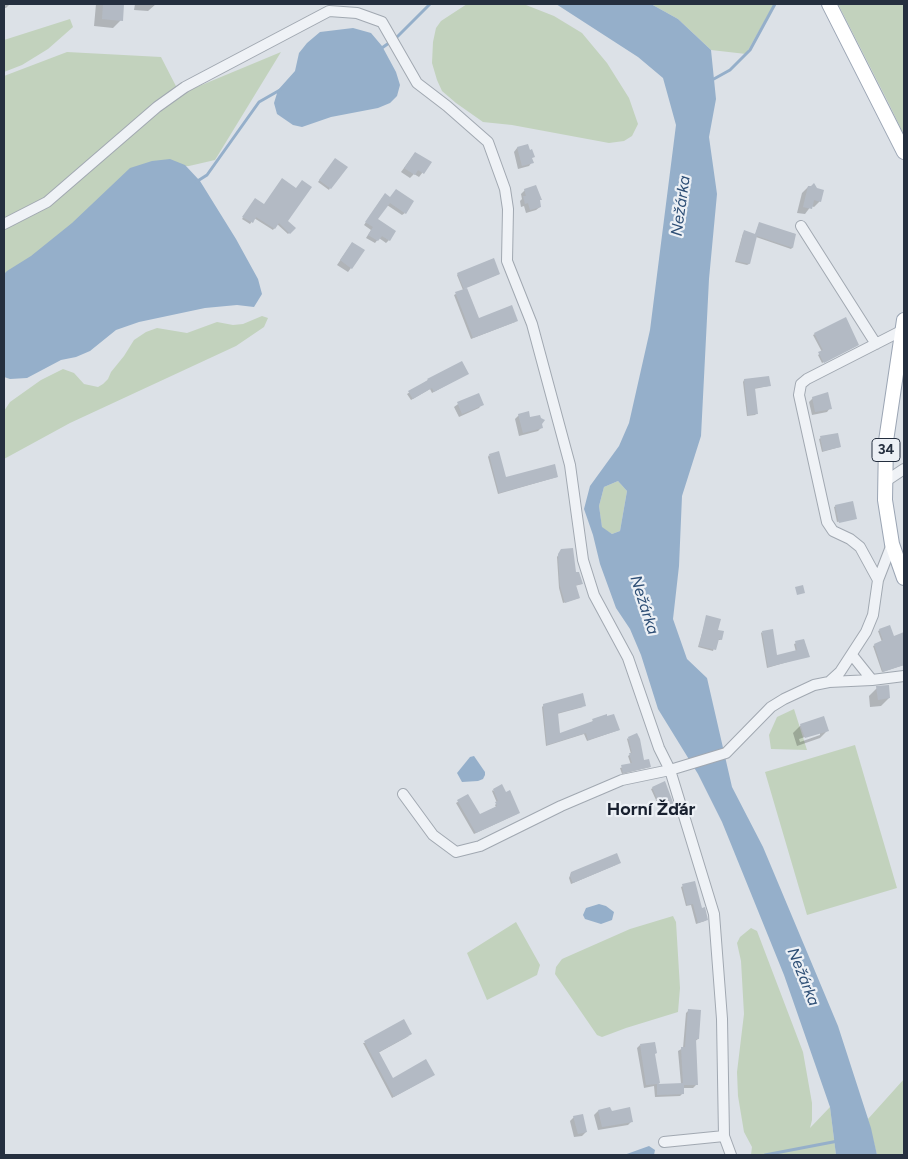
<!DOCTYPE html>
<html>
<head>
<meta charset="utf-8">
<style>
	body { margin:0 }
	#map { position:relative; width:908px; height:1159px; overflow:hidden; background:#dce1e7; font-family:Figtree,sans-serif }
	canvas { display:block }
	.frame { position:absolute; inset:0; border:5px solid #252f3f; pointer-events:none }
</style>
</head>
<body>
<div id="map">
<canvas width="908" height="1159"></canvas>
<div class="frame"></div>
</div>
<script>
const context = document.querySelector('canvas').getContext('2d');
context.lineJoin = 'round';
function fill(path, color) {
  context.fillStyle = color;
  context.fill(path, 'evenodd');
}
function shape(rows) {
  const path = new Path2D();
  for (const r of rows) {
    path.moveTo(r[0], r[1]);
    for (let i = 2; i < r.length; i += 2) path.lineTo(r[i], r[i + 1]);
  }
  return path;
}
function stroke(path, color, width, dash) {
  context.strokeStyle = color;
  context.lineWidth = width;
  context.lineCap = dash ? 'butt' : 'round';
  context.setLineDash(dash || []);
  context.stroke(path);
}
function label(font, color, halo, rows, align = 'center') {
  context.font = font + ' Figtree,sans-serif';
  context.lineWidth = 4.5;
  context.setLineDash([]);
  context.textBaseline = 'middle';
  context.strokeStyle = halo;
  context.fillStyle = color;
  for (const [text, x, y, turn = 0] of rows) {
    context.save();
    context.translate(x, y);
    context.rotate((+turn || 0) * Math.PI / 180);
    context.textAlign = isNaN(turn) ? turn : align;
    if (halo) context.strokeText(text, 0, 0);
    context.fillText(text, 0, 0);
    context.restore();
  }
}
fill(shape([
	[467,4,526,5,554,16,582,33,607,63,629,98,638,124,632,136,624,141,609,143,512,125,483,122,456,103,442,91,437,80,432,63,433,42,436,28,441,21],
	[651,4,774,4,746,54,711,50,678,19],
	[838,4,904,4,904,135,888,102],
	[70,19,73,27,48,49,22,65,4,72,4,40],
	[67,52,161,57,180,94,281,52,215,160,189,166,144,168,4,286,4,76],
	[262,316,268,318,264,327,236,346,70,423,4,459,4,411,10,402,41,380,63,369,74,373,84,384,98,387,103,384,108,379,111,372,124,356,134,340,146,332,157,328,187,333,217,322,233,325,243,324],
	[618,481,627,491,620,531,612,534,602,528,599,506,604,487],
	[794,709,807,750,771,749,769,735,777,717],
	[855,745,897,888,807,915,765,772],
	[673,916,676,922,680,988,678,1012,626,1028,602,1037,597,1035,555,974,556,967,562,959,630,929],
	[516,922,540,965,537,975,487,1000,467,953],
	[751,928,757,931,803,1052,812,1103,812,1120,810,1128,830,1107,836,1155,751,1155,752,1147,744,1132,738,1096,737,1072,744,1014,741,961,737,943,740,937],
	[904,1079,904,1155,877,1155,868,1119]
]), '#c2d2bd');
fill(shape([
	[556,4,651,4,678,19,711,50,716,99,709,137,717,194,709,279,701,436,682,496,679,566,673,619,687,659,707,678,732,787,763,847,838,1026,871,1128,877,1155,836,1155,830,1107,784,975,722,822,698,774,658,709,641,655,630,629,616,608,600,564,593,535,584,509,590,486,619,446,629,423,650,330,676,125,663,78,638,57],
	[618,481,627,491,620,531,612,534,602,527,599,506,604,487],
	[353,28,371,33,382,46,396,72,400,85,397,96,390,103,378,108,331,117,302,127,293,125,277,114,274,103,278,90,295,71,299,53,307,43,320,32],
	[170,159,185,165,200,181,236,239,258,279,262,294,254,307,237,305,205,308,139,322,116,330,90,351,76,357,61,360,27,378,10,379,4,377,4,274,7,271,31,256,72,223,130,168,152,161],
	[474,756,485,772,485,775,483,779,478,781,462,782,457,773,470,757],
	[599,904,606,906,614,912,612,920,601,924,585,919,583,915,586,908],
	[649,1146,655,1150,654,1155,624,1155]
]), '#95afca');
fill(shape([
	[4,4,10,4,6,8,4,8],
	[96,4,123,4,121,20,113,28,94,26],
	[135,4,156,4,148,11,134,10],
	[528,146,532,162,529,166,518,169,514,152,517,148],
	[415,153,430,163,419,177,414,174,410,178,401,172],
	[334,161,330,188,329,190,318,182],
	[808,187,820,201,814,207,811,206,805,214,797,213,802,193],
	[525,190,539,201,540,207,536,210,526,213,524,206,521,207,520,201,522,199,521,194],
	[382,198,390,198,405,213,402,215,387,205,376,219,389,240,386,243,379,238,375,243,366,238,371,230,364,225],
	[254,201,286,221,294,228,288,234,277,224,273,230,254,218,250,224,242,219],
	[759,224,795,234,792,248,791,249,756,237,749,264,747,265,735,262,743,233,744,232,755,235],
	[352,243,351,268,348,272,337,265],
	[458,274,499,274,465,288,478,320,515,322,471,339,454,295,463,290,457,275],
	[815,334,856,346,822,363,818,355,822,352,813,335],
	[467,374,432,393,430,389,411,400,407,394,428,380],
	[744,380,769,386,754,389,757,413,755,415,747,416,743,382],
	[813,398,830,408,827,412,812,415,809,402],
	[458,404,482,404,479,408,459,417,454,407],
	[519,415,541,424,542,427,538,431,519,436,515,419],
	[821,438,840,447,822,452,819,439],
	[489,455,505,478,557,477,498,494,488,457],
	[836,506,855,518,837,522,834,507],
	[560,552,582,584,575,586,579,598,563,603,559,588,557,557],
	[707,616,721,640,717,640,713,651,698,647],
	[880,630,893,638,904,634,904,665,882,672,873,646,882,642,878,631],
	[762,632,776,657,796,652,794,644,804,640,808,656,767,668,761,633],
	[877,688,889,698,881,706,870,707,869,696],
	[544,705,583,707,557,714,559,734,592,723,593,720,619,730,587,741,584,734,546,746,542,707],
	[801,725,828,730,820,738,797,746,793,733],
	[820,732,820,735,800,742,799,739],
	[628,738,643,762,650,767,622,774,620,768,631,765,628,756,631,754,627,739],
	[653,788,671,806,661,811,651,789],
	[493,790,517,814,474,834,456,803,467,796,479,815,496,807,495,805,497,803,492,791],
	[618,864,571,884,569,878,571,873],
	[683,886,701,910,706,920,705,921,696,924,691,905,686,906,681,887],
	[689,1010,698,1039,694,1042,696,1085,693,1088,683,1088,683,1093,680,1096,655,1097,654,1086,644,1088,637,1048,640,1045,654,1055,659,1083,657,1085,681,1084,678,1051,683,1048,686,1013],
	[409,1036,378,1053,392,1080,432,1076,392,1098,363,1043],
	[610,1109,611,1113,632,1121,628,1125,598,1130,594,1115,598,1111],
	[574,1117,586,1132,582,1136,574,1137,570,1121]
]), '#0003');
stroke(shape([
	[379,50,396,38,430,4],
	[712,80,730,70,750,50,775,4],
	[196,182,207,175,259,102,280,90],
	[765,1155,838,1141]
]), '#95afca', 3);
fill(shape([
	[103,4,124,4,123,21,102,19],
	[528,144,530,150,532,149,535,157,532,158,534,163,522,166,517,147],
	[415,152,432,162,424,174,418,170,415,175,404,168],
	[335,158,348,167,331,189,319,180],
	[282,178,296,188,302,180,312,187,288,221,296,228,290,234,279,223,275,229,256,217,253,223,242,217,255,198,264,204],
	[814,183,817,188,824,190,821,202,814,200,812,209,803,207,808,186,811,186],
	[536,185,542,200,540,200,541,207,530,210,528,203,525,204,523,196,526,196,524,189],
	[396,189,414,201,406,214,390,203,378,219,396,231,390,241,382,236,378,241,368,235,373,227,365,222,385,193,390,197],
	[759,222,796,234,793,248,757,236,750,264,736,261,744,230,755,234],
	[352,242,365,250,352,269,340,260],
	[494,258,500,274,464,289,457,273],
	[467,288,479,318,512,305,518,321,473,338,455,292],
	[846,317,859,345,824,363,818,352,823,350,814,333],
	[462,361,469,374,434,392,432,388,413,399,408,391,428,380,427,379],
	[769,376,771,386,755,388,758,414,748,415,744,379],
	[828,392,832,409,815,412,812,397],
	[479,393,484,405,462,414,457,402],
	[529,411,530,417,540,415,541,418,545,420,542,424,543,428,523,433,518,414],
	[838,433,841,447,823,451,820,436],
	[499,451,506,477,555,464,558,477,499,493,489,454],
	[853,501,857,519,839,523,835,505],
	[573,548,576,572,579,572,583,584,576,585,580,598,565,603,560,586,558,554,561,549],
	[803,585,805,593,797,595,795,587],
	[706,615,721,619,718,630,724,631,722,640,719,639,716,650,699,646],
	[890,625,894,636,904,632,904,665,883,672,874,644,883,640,879,629],
	[773,629,777,655,797,650,795,641,804,639,810,657,768,667,762,631],
	[889,685,890,698,878,700,876,686],
	[583,693,586,706,558,713,560,733,593,721,592,719,607,714,607,716,614,714,620,730,588,740,586,733,547,745,543,704],
	[824,716,829,731,805,738,800,724],
	[637,733,640,739,644,760,649,759,651,767,623,773,621,765,632,763,629,753,632,753,628,737],
	[665,781,674,805,662,810,652,787],
	[502,784,506,792,510,790,520,813,476,833,457,800,468,794,480,814,497,806,495,802,498,801,493,789],
	[617,853,621,863,573,883,570,876,571,872],
	[695,881,702,908,705,907,708,920,698,923,693,904,687,905,682,884],
	[688,1009,701,1010,699,1039,696,1039,698,1085,684,1085,684,1094,657,1095,657,1084,646,1085,640,1044,655,1042,657,1053,655,1054,660,1083,658,1084,683,1083,681,1047,685,1047],
	[404,1019,412,1034,379,1052,393,1078,426,1059,435,1075,394,1097,364,1041],
	[610,1107,612,1111,630,1107,633,1122,602,1127,598,1110],
	[583,1114,587,1132,578,1134,573,1116]
]), '#b3bac4');
const minor = shape([
	[4,224,47,202,157,107,185,87,329,11,357,13,382,22,417,83,447,106,488,142,505,189,508,209,507,261,532,324,570,465,583,560,594,595,628,658,659,748,670,770,714,914,722,1019,724,1136,731,1155],
	[801,226,876,344],
	[886,481,904,469],
	[878,580,860,547,850,539,833,531,827,522,799,395,801,384,807,379,903,330],
	[852,655,872,680],
	[829,682,872,680,904,676],
	[403,794,433,835,456,852,480,846,561,806,622,780,670,770,726,753,771,707,784,699,814,685,829,682,840,672,866,632,873,615,878,580,892,544],
	[664,1142,724,1136]
]);
const major = shape([
	[829,4,904,152],
	[904,320,886,441,885,500,892,544,904,578]
]);
stroke(minor, '#a1a8b1', 12);
stroke(major, '#9ba5b4', 16);
stroke(minor, '#eff2f6', 10);
stroke(major, '#fff', 14);
for (const [x, y, w] of [
	[886,450,28]
]) {
  const box = new Path2D();
  box.roundRect(x - w / 2, y - 11.5, w, 23, 4);
  context.fillStyle = '#ecf0f5';
  context.fill(box);
  stroke(box, '#252f3f', 1);
}
label('bold 14px', '#252f3f', null, [
	["34",886,450]
]);
label('italic 16px', '#2d4e75', '#ecf0f5', [
	["Nežárka",681,206,-82],
	["Nežárka",644,605,72],
	["Nežárka",803,977,68]
]);
label('bold 18px', '#18202f', '#ecf0f5', [
	["Horní Žďár",651,810]
]);
</script>
</body>
</html>
